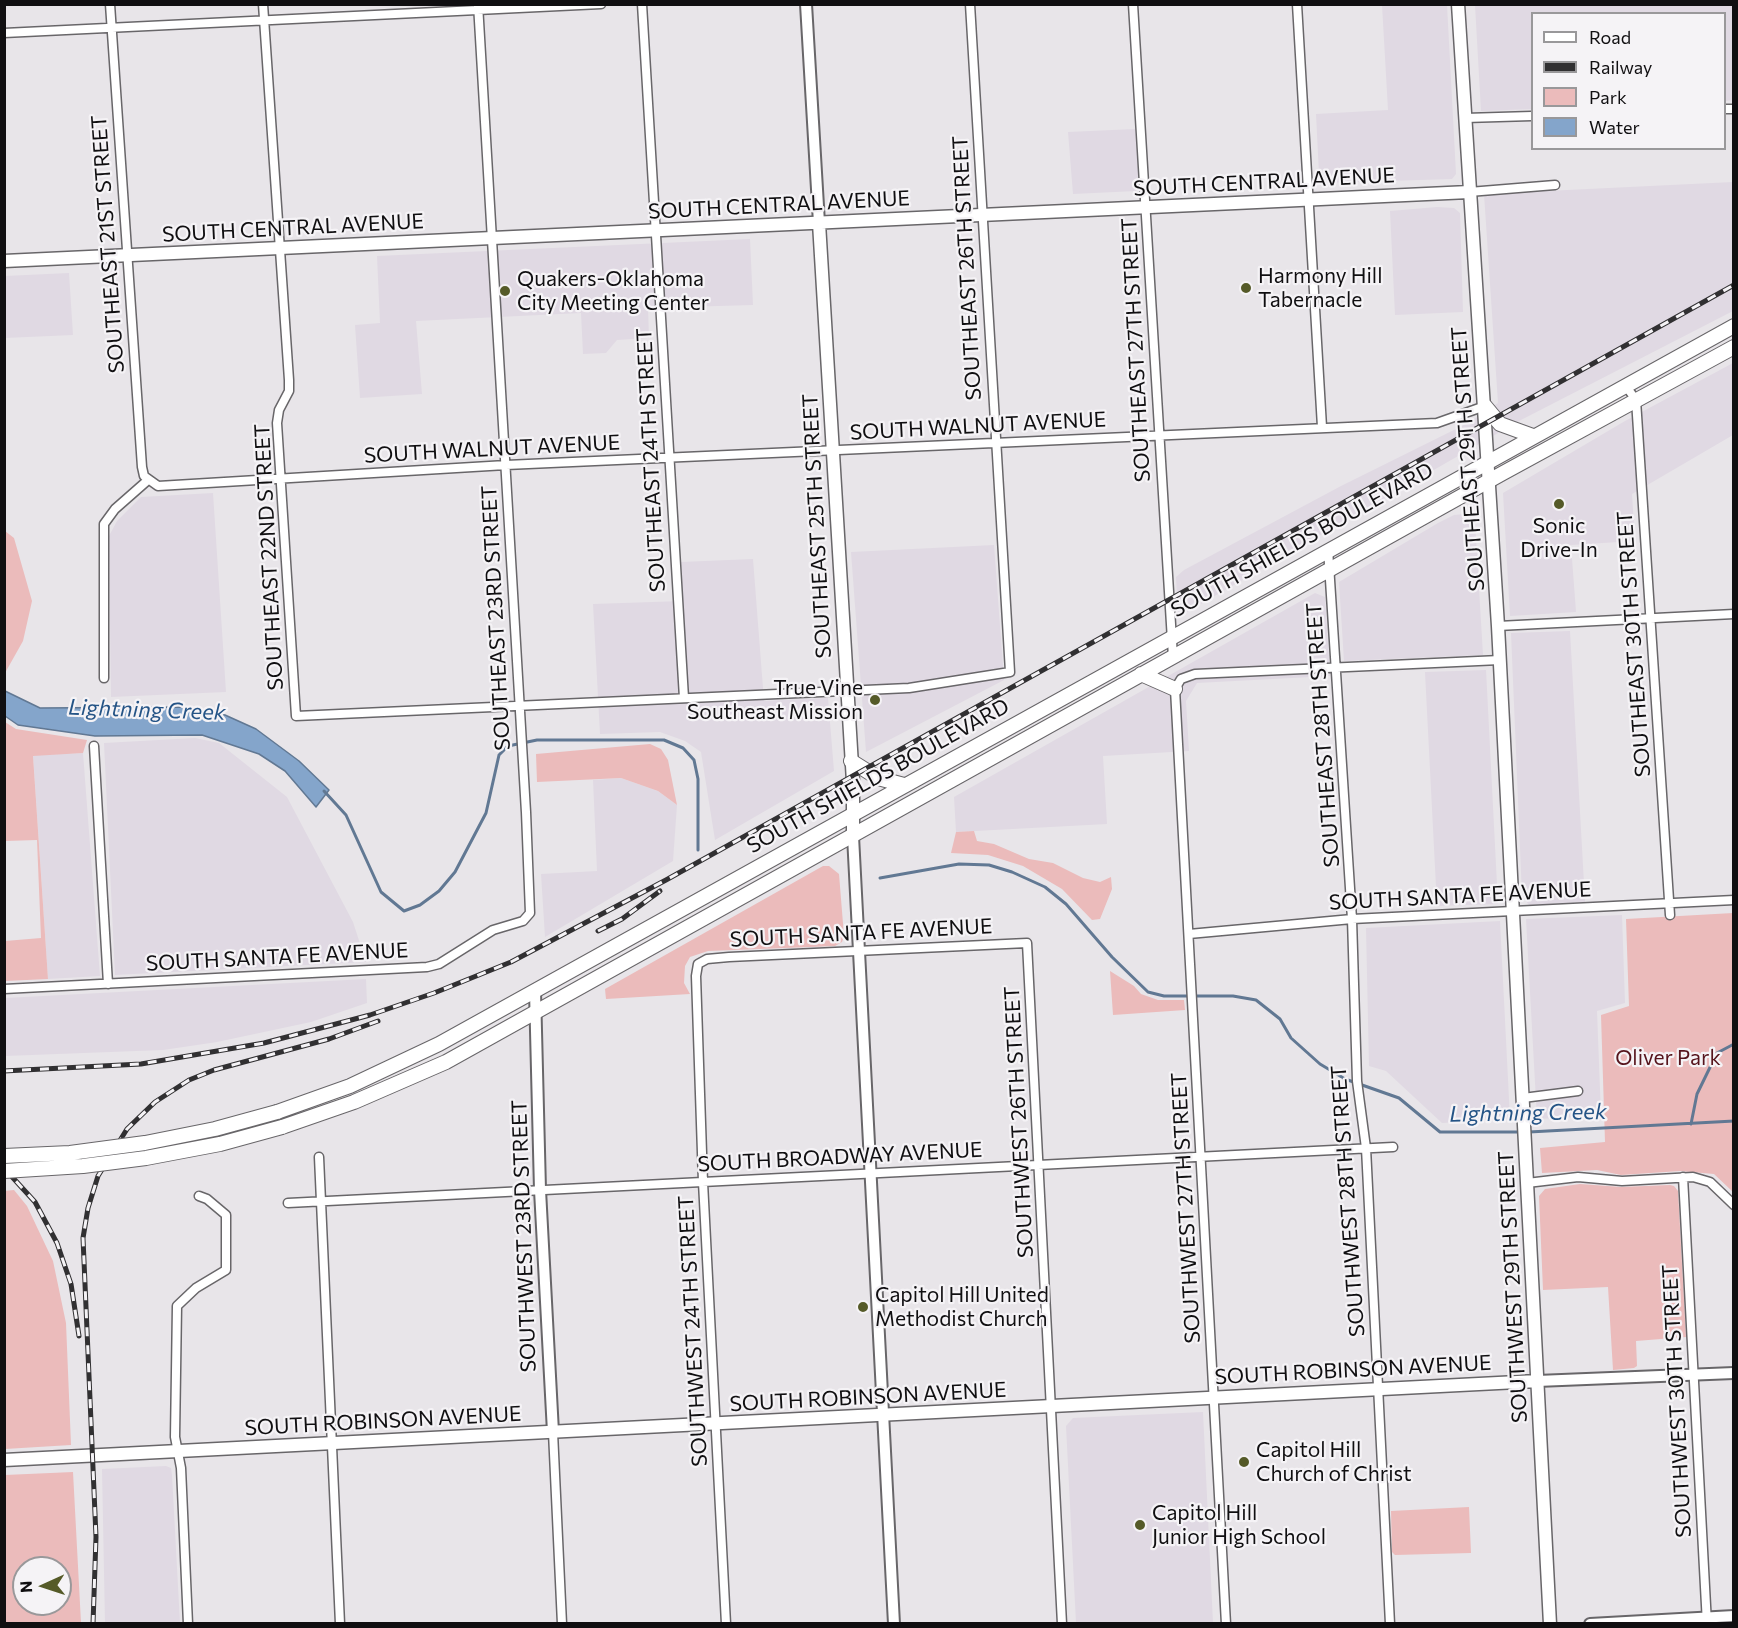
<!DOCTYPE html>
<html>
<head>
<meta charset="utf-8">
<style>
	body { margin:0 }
	#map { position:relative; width:1738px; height:1628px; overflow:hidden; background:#e8e5e9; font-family:Commissioner,sans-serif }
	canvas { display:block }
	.frame { position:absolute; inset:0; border:6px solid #100f11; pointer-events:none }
	.legend { position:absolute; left:1531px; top:12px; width:195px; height:138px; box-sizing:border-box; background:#f5f3f6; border:2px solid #99989a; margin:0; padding:8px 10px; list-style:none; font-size:18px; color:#100f11 }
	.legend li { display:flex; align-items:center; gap:12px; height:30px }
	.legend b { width:30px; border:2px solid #99989a }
	.north { position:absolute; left:12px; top:1556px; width:60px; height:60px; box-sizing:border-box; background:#f5f3f6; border:2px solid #99989a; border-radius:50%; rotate:267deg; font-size:16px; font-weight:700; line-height:24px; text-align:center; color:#100f11 }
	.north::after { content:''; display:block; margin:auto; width:21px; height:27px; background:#555a28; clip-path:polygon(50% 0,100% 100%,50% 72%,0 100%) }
</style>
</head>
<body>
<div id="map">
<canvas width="1738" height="1628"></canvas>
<div class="frame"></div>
<ul class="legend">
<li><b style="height:8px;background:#fff"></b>Road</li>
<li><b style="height:8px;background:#313032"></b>Railway</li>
<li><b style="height:16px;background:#ebbbbb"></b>Park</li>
<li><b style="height:16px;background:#84a5cb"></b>Water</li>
</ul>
<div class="north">N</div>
</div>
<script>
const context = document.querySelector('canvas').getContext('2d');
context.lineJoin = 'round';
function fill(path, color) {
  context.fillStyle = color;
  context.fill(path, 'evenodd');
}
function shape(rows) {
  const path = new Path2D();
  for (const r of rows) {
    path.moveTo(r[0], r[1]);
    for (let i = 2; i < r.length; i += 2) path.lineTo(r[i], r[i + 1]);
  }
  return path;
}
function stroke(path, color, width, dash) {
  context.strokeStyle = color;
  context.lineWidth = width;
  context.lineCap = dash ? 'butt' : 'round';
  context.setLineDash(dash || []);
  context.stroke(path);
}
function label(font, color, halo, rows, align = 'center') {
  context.font = font + ' Commissioner,sans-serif';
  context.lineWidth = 4.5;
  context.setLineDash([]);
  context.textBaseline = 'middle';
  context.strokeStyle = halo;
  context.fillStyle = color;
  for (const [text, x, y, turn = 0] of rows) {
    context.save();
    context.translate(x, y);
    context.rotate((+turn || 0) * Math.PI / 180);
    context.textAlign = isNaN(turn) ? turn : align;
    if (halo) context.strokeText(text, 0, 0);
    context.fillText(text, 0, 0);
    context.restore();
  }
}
fill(shape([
	[1382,5,1447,5,1456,174,1452,179,1322,183,1319,174,1316,114,1388,110],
	[1475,5,1733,5,1733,100,1725,101,1724,14,1532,14,1532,109,1481,111],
	[1135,129,1139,185,1136,191,1073,194,1068,132],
	[1733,182,1733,311,1519,421,1178,617,1176,577,1184,570,1341,486,1468,423,1498,403,1484,194],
	[1437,207,1454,208,1460,213,1463,312,1395,315,1390,211],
	[750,239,753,305,648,308,649,338,617,340,606,353,583,354,581,313,416,321,422,394,360,398,355,325,380,323,377,256],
	[69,273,73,335,5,338,5,276],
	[1733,363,1733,435,1632,494,1635,541,1571,545,1576,612,1510,616,1503,493,1625,421],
	[213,493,226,692,111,697,109,536,117,521,141,497],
	[1465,514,1475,522,1483,655,1344,661,1339,582,1438,523,1454,515],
	[994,545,1004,680,866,752,851,552],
	[753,559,764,701,828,698,834,771,715,840,701,752,685,741,660,732,600,734,593,604,682,601,681,562],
	[1315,593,1325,597,1330,676,1197,683,1186,701,1189,751,1103,756,1107,824,956,832,954,797],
	[1570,631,1585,902,1529,905,1522,896,1511,633],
	[1486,670,1498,904,1437,906,1425,672],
	[195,738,219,743,287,797,353,922,366,962,115,975,104,743],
	[83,753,100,976,48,979,33,755],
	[621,778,658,791,677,805,673,861,545,937,541,874,597,871,593,780],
	[1622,915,1625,1003,1597,1011,1601,1116,1537,1119,1526,919],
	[1500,921,1510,1119,1442,1123,1386,1071,1369,1066,1366,928],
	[366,979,367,1003,311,1022,217,1042,163,1050,5,1056,5,998],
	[1203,1412,1213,1623,1076,1623,1066,1426,1073,1418],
	[166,1466,171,1468,172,1475,180,1623,105,1623,102,1469]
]), '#e0d9e3');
fill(shape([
	[5,531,14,538,32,601,23,641,5,673],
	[5,722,16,729,87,740,83,753,33,756,48,979,5,981,5,941,41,938,37,840,5,841],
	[650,744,661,749,668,760,677,805,658,791,621,778,537,782,536,754],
	[974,831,977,841,994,844,1029,859,1053,863,1083,878,1100,882,1111,877,1112,889,1100,919,1092,920,1062,889,1023,866,988,855,951,853,956,832],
	[823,866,829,866,839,874,844,936,842,942,835,946,708,951,690,957,685,966,684,983,690,994,606,999,605,989],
	[1733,913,1733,1192,1714,1174,1680,1171,1621,1175,1597,1170,1542,1173,1540,1148,1605,1142,1601,1015,1629,1006,1626,919],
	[1110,971,1134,986,1141,994,1158,1000,1184,1000,1185,1010,1113,1015],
	[1580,1184,1621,1187,1670,1185,1674,1186,1678,1191,1686,1337,1636,1341,1637,1366,1634,1368,1613,1370,1608,1287,1543,1290,1539,1196,1545,1189],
	[14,1190,27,1206,53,1261,66,1323,71,1445,5,1449,4,1191],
	[73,1472,81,1623,5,1623,5,1475],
	[24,1568,60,1568,60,1604,24,1604],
	[1469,1507,1471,1553,1395,1555,1392,1552,1391,1511]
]), '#ebbbbb');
const water = shape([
	[5,691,40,708,180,707,225,715,256,729,299,761,329,790,316,807,285,771,259,754,202,735,95,736,18,725,5,716,5,691]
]);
fill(water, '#84a5cb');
stroke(water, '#617893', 1.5);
stroke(shape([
	[324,791,346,815,381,892,404,911,420,905,439,891,455,872,486,813,499,755,508,746,537,740,664,740,683,748,694,760,698,779,698,850],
	[880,878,959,864,989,865,1012,872,1045,887,1066,904,1112,957,1148,992,1164,996,1233,996,1256,1000,1280,1019,1291,1038,1320,1064,1345,1079,1399,1098,1440,1132,1522,1132],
	[1691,1124,1697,1094,1717,1053,1734,1044],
	[1529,1132,1734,1121]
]), '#617893', 3);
const minor = shape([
	[110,4,142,467,144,476,158,486,506,465,1437,423,1485,406],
	[263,4,289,380,289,391,279,410,277,423,296,716,909,688,1010,672,970,4],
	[642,4,684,698],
	[1133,4,1173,657],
	[1297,4,1322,427],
	[4,33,601,4],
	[1724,109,1734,109],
	[1465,118,1532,116],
	[1469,192,1555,185],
	[1625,385,1636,400,1670,915],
	[1328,549,1352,919,1357,1081,1366,1148,1390,1624],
	[1498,626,1734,614],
	[104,678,104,524,115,509,148,480],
	[94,746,108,984],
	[1189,934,1352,919,1734,900],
	[4,989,427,967,439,964,493,930,523,921,530,913,526,812,478,4],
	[1523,1098,1578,1091],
	[319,1157,340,1624],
	[1683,1177,1707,1624],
	[1527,1183,1578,1177,1622,1181,1693,1177,1710,1182,1734,1205],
	[288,1203,1393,1147],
	[553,1432,562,1624],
	[188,1624,181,1468,175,1437,177,1306,196,1288,226,1270,226,1215,207,1199,199,1196],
	[726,1624,703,1182,696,976,698,964,707,959,729,957,1027,943,1062,1624],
	[1226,1624,1175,689,1181,679,1195,674,1500,660]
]);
const tertiary = shape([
	[806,4,819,223],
	[853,836,894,1624],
	[535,991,540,1190,553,1432],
	[1537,1381,1734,1373],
	[1590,1624,1734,1616]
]);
const secondary = shape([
	[1458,4,1498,626,1550,1624],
	[819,223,853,782,853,836],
	[4,261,1469,192],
	[4,1460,1537,1381]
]);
const primary = shape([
	[1485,406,1500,424,1533,436],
	[1141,674,1175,689],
	[851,761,878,778,904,785],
	[277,1112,350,1086,439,1044,1734,326],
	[282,1127,354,1102,446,1062,1503,473,1734,347]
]);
stroke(minor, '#686669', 11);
stroke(tertiary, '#686669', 14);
stroke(secondary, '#686669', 15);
stroke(primary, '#686669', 16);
stroke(minor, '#fff', 8);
stroke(tertiary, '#fff', 10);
stroke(secondary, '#fff', 12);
stroke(primary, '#fff', 14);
const rail = shape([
	[598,931,622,919,660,891],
	[4,1071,141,1064,264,1043,370,1015,434,993,511,962,666,880,1734,285],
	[4,1168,35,1202,57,1243,71,1284,79,1336],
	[93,1624,96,1537,83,1238,88,1208,98,1176,127,1129,155,1102,189,1080,214,1070,329,1039,378,1021]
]);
stroke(rail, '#313032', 5);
stroke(rail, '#f5f3f6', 3, [9]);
const primaryBridge = shape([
	[4,1156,70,1153,145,1143,215,1129,277,1112],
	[4,1171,83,1166,146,1158,220,1144,282,1127]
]);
stroke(primaryBridge, '#686669', 16, []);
stroke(primaryBridge, '#fff', 14);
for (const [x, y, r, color] of [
	[1246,288,6,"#555a28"],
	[505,291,6,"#555a28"],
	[1559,504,6,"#555a28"],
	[875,700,6,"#555a28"],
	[863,1307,6,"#555a28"],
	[1244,1462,6,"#555a28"],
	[1140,1525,6,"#555a28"]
]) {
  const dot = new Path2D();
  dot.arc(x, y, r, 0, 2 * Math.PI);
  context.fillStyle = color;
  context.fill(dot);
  stroke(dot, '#f5f3f6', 2);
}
label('21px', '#100f11', '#f5f3f6', [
	["SOUTH CENTRAL AVENUE",1264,182,-3],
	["SOUTH CENTRAL AVENUE",779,205,-3],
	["SOUTH CENTRAL AVENUE",293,228,-3],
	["SOUTHEAST 21ST STREET",108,244,-94],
	["SOUTHEAST 26TH STREET",967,268,-93],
	["SOUTHEAST 27TH STREET",1136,350,-93],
	["SOUTH WALNUT AVENUE",978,426,-3],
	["SOUTH WALNUT AVENUE",492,449,-3],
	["SOUTHEAST 29TH STREET",1468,459,-94],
	["SOUTHEAST 24TH STREET",651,460,-93],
	["SOUTHEAST 25TH STREET",817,526,-93],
	["SOUTH SHIELDS BOULEVARD",1302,540,-29],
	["SOUTHEAST 22ND STREET",269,557,-93],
	["SOUTHEAST 23RD STREET",496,618,-93],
	["SOUTHEAST 30TH STREET",1634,644,-94],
	["SOUTHEAST 28TH STREET",1323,735,-94],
	["SOUTH SHIELDS BOULEVARD",878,776,-29],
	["SOUTH SANTA FE AVENUE",1460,896,-3],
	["SOUTH SANTA FE AVENUE",861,933,-3],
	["SOUTH SANTA FE AVENUE",277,957,-3],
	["SOUTHWEST 26TH STREET",1019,1122,-93],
	["SOUTH BROADWAY AVENUE",840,1157,-3],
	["SOUTHWEST 28TH STREET",1348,1201,-94],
	["SOUTHWEST 27TH STREET",1186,1208,-93],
	["SOUTHWEST 23RD STREET",524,1236,-92],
	["SOUTHWEST 29TH STREET",1513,1287,-93],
	["SOUTHWEST 24TH STREET",693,1331,-93],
	["SOUTH ROBINSON AVENUE",1353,1370,-3],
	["SOUTH ROBINSON AVENUE",868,1397,-3],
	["SOUTHWEST 30TH STREET",1677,1401,-93],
	["SOUTH ROBINSON AVENUE",383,1421,-3]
]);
label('21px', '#100f11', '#f5f3f6', [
	["Harmony Hill",1258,276],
	["Tabernacle",1258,300],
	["Quakers-Oklahoma",517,279],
	["City Meeting Center",517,303],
	["Sonic",1559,526,"center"],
	["Drive-In",1559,550,"center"],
	["True Vine",863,688,"right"],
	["Southeast Mission",863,712,"right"],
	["Capitol Hill United",875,1295],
	["Methodist Church",875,1319],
	["Capitol Hill",1256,1450],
	["Church of Christ",1256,1474],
	["Capitol Hill",1152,1513],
	["Junior High School",1152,1537]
], 'left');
label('21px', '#56141c', '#f5f3f6', [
	["Oliver Park",1668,1058]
]);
label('italic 22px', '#255486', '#f5f3f6', [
	["Lightning Creek",147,710,2],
	["Lightning Creek",1528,1113,-1]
]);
</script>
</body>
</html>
